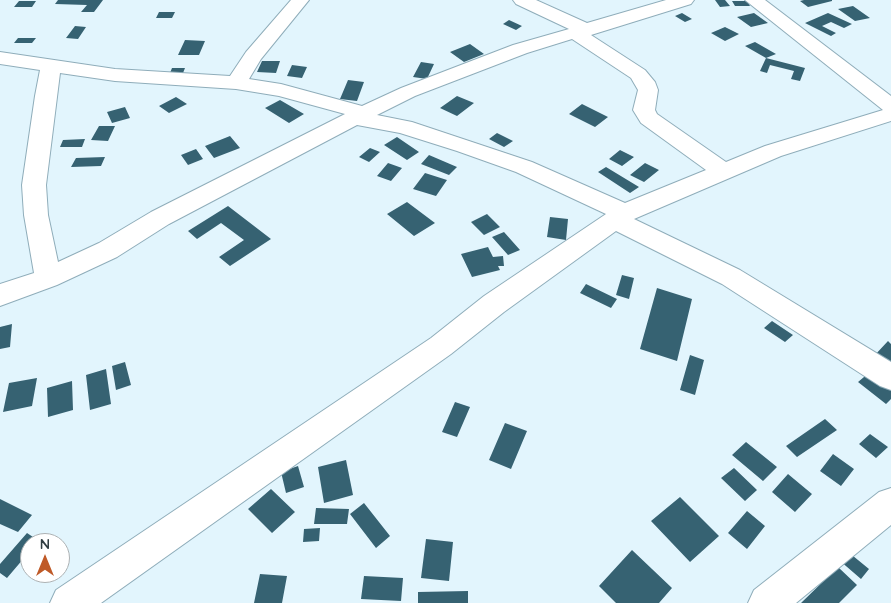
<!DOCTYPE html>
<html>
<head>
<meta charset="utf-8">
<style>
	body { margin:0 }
	#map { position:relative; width:891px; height:603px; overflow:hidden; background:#e2f5fd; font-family:Quicksand,sans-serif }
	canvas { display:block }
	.north { position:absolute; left:20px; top:533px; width:50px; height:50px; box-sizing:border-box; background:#fff; border:1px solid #acb1b3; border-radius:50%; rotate:0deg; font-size:14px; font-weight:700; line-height:20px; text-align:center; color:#2f3c41 }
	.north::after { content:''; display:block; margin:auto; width:18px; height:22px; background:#bf5a28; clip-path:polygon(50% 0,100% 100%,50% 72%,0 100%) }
</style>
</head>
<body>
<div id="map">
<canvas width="891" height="603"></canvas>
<div class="north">N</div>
</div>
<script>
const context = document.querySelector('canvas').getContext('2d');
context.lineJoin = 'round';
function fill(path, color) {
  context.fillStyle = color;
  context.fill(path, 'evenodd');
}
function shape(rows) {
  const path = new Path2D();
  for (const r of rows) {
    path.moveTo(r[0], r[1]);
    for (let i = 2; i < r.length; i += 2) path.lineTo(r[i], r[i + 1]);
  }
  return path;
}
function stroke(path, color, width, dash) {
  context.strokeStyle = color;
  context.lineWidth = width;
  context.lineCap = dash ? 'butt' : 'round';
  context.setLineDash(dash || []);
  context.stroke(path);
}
fill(shape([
	[58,0,103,0,94,12,81,12,87,5,55,4],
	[715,0,725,0,730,6,720,7],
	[804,0,832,0,832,1,808,7,800,1],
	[19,1,36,1,32,7,14,7],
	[732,1,747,1,750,6,735,6],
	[853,6,870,18,855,21,838,9],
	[159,12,175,12,172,18,156,18],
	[682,13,692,19,685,22,675,16],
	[754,13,768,23,751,27,737,17],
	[828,13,852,24,844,28,831,22,822,26,836,33,831,36,805,23],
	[509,20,522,26,516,30,503,24],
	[75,26,86,27,78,39,66,38],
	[725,27,739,34,725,41,711,33],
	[18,38,36,38,32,43,14,43],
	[185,40,205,41,199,55,178,55],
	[755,42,776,54,766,58,805,68,800,81,791,79,794,71,770,65,767,73,760,71,766,58,745,46],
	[470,44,484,54,464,62,450,52],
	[262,61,280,61,276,73,257,72],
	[421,62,434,64,427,79,413,77],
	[292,65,307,67,302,78,287,76],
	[172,68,185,68,183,73,170,73],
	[348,80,364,82,357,101,340,99],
	[457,96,474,103,457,116,440,108],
	[176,97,187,104,169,113,159,106],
	[280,100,304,114,289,123,265,108],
	[582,104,608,117,595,127,569,114],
	[125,107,130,118,112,123,107,112],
	[99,126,115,126,108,141,91,140],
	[497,133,513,141,504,147,489,139],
	[230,136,240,148,214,158,205,146],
	[397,137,419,152,407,160,384,145],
	[85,139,82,147,60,147,63,140],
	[370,148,380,152,369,162,359,157],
	[196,149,203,159,188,165,181,155],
	[620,150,634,157,622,166,609,159],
	[429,155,457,167,449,175,421,164],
	[105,157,101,166,71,167,76,158],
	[388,163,402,168,391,181,377,176],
	[645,163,659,170,644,182,630,175],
	[606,167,639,187,630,193,598,172],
	[425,173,447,180,436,196,413,189],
	[407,202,435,223,414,236,387,214],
	[228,206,271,239,230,266,219,257,244,240,221,223,197,239,188,231],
	[487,214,500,227,484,235,471,222],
	[550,217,568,219,566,240,547,237],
	[504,232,520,250,508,255,492,237],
	[488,247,493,257,503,256,504,266,498,266,500,270,472,277,461,254],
	[622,275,634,278,629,299,616,295],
	[586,284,617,299,611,308,580,293],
	[657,288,692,299,677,361,640,349],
	[772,321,793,335,785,342,764,328],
	[12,324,10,347,0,349,0,327],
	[888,341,891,344,891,367,874,356],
	[690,355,704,360,695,395,680,390],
	[125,362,131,385,116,390,112,366],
	[106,369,111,404,90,410,86,375],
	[870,372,891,388,891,399,886,404,858,382],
	[37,378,32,406,3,412,9,383],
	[72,381,73,410,48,417,47,388],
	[455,402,470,407,457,437,442,432],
	[825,419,837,430,797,457,786,446],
	[505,423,527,431,511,469,489,460],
	[870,434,888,447,876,458,859,444],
	[746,442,777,467,763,481,732,455],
	[833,454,854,469,841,486,820,471],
	[346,460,353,495,324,503,318,467],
	[298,466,304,487,286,493,281,472],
	[734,468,757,490,745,501,721,478],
	[788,474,812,494,795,512,772,492],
	[271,489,295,512,272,533,248,509],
	[680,497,719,536,690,562,651,521],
	[0,499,32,515,18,532,0,524],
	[364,503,390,536,376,548,350,514],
	[316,508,349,509,347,524,314,524],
	[747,511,765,526,747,549,728,533],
	[320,528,319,541,303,542,304,529],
	[27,533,39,541,37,543,30,543,30,551,7,578,0,573,0,564],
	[426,539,453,542,449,581,421,578],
	[632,550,672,588,659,603,616,603,599,586],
	[847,551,869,569,861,579,839,560],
	[838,567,857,585,839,603,801,603],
	[260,574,287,576,282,603,254,603],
	[364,576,403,578,401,601,361,599],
	[468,591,468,603,418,603,418,592]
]), '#366272');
const minor = shape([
	[291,0,309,0,261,59,249,79,281,84,362,106,401,88,513,45,569,29,516,4,513,0,536,0,587,23,666,0,694,0,691,4,591,35,645,70,655,82,658,90,655,110,657,114,726,162,765,146,883,110,745,0,765,0,891,96,891,121,781,156,634,219,740,270,891,362,891,390,880,386,722,284,616,231,504,312,451,354,101,603,50,603,56,590,431,338,484,296,606,214,516,172,457,151,400,133,357,125,169,224,117,257,57,285,0,306,0,284,34,273,24,215,22,185,35,96,40,70,0,64,0,52,115,69,230,76,246,52,291,0],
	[572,39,631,78,638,90,633,110,641,123,706,170,625,203,532,162,412,122,377,115,415,96,527,53,572,39],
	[60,73,115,81,236,89,279,96,345,114,151,212,99,243,58,262,48,215,46,185,60,73],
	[891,488,891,525,796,603,748,603,754,590,879,492,891,488]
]);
stroke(minor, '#8fadba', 2);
fill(minor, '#fff');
</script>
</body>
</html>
